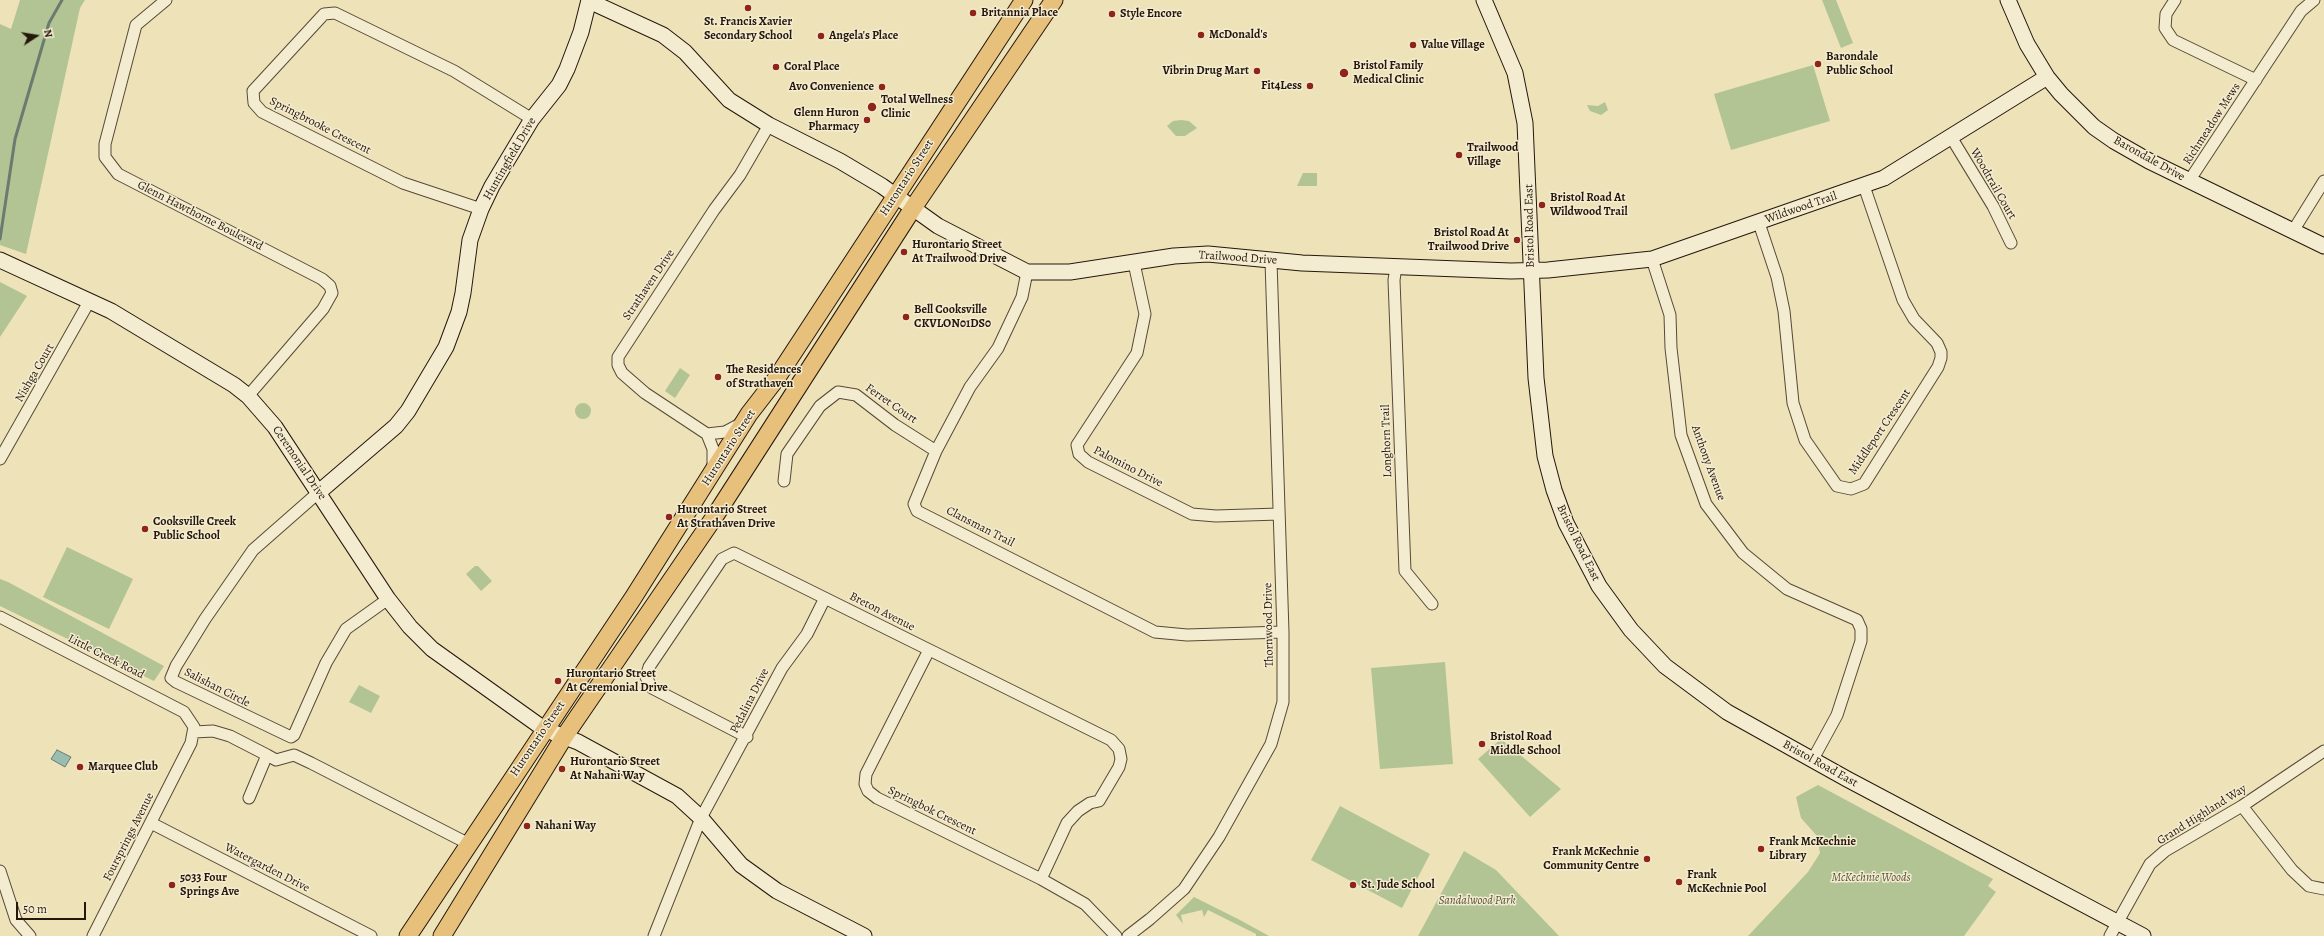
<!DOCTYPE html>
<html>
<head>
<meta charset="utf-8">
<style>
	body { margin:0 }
	#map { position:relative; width:2324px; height:936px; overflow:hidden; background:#eee2b8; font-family:Alegreya,serif }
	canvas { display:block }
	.north { position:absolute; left:16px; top:16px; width:40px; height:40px; -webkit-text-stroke:3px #f4ecd1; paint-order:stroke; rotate:78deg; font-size:11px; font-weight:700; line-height:16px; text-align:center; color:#25170b }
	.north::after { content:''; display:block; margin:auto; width:14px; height:18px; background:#25170b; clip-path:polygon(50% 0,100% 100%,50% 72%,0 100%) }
	.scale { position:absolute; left:16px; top:902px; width:70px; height:18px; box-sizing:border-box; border:2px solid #25170b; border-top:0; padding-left:5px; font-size:12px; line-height:14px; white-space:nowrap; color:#25170b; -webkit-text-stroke:3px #f4ecd1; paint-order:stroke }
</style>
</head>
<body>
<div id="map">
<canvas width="2324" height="936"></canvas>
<div class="north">N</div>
<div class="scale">50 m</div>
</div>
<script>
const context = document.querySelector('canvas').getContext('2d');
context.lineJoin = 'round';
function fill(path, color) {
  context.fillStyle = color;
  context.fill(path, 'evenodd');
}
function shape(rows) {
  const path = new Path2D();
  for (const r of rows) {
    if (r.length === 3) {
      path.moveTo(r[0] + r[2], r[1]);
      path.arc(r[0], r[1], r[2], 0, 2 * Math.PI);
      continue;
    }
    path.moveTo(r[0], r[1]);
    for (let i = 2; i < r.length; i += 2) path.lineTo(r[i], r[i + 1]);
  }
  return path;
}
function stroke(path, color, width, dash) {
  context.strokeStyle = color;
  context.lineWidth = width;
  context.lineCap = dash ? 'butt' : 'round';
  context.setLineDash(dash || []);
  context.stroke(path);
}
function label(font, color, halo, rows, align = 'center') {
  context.font = font + ' Alegreya,serif';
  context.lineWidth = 3;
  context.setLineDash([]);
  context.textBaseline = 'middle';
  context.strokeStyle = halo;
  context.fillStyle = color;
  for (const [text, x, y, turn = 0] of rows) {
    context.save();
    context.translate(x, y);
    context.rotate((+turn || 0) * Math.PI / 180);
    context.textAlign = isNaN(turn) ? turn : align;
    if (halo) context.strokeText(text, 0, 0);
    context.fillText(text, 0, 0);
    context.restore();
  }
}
fill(shape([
	[20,0,85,0,80,8,26,254,0,245,0,24,11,29],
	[1822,0,1836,0,1853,43,1841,48],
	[1813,65,1830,121,1731,150,1714,94],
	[1605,102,1608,110,1601,115,1590,111,1587,105,1598,106],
	[1181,120,1189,121,1197,128,1185,136,1176,136,1167,126,1173,121],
	[1303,173,1317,173,1317,186,1297,186],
	[0,282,27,296,0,337],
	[680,368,690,375,675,398,665,391],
	[583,411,8],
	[67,547,133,579,109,629,43,597],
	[475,566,478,566,492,581,481,591,466,574],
	[0,579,8,582,164,666,154,681,0,606],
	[1445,662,1453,764,1380,769,1371,668],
	[359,685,380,696,371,713,349,702],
	[1501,739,1561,789,1530,817,1478,759],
	[1818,785,1993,879,1988,886,1996,892,1964,936,1748,936,1808,872,1820,853,1817,836,1801,818,1796,797],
	[1340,806,1430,854,1402,908,1311,860],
	[1464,851,1496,870,1559,936,1418,936],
	[1194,897,1240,920,1269,936,1256,936,1256,934,1208,910,1204,917,1202,910,1181,915,1183,924,1176,915]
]), '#b2c494');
const water = shape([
	[57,750,71,757,65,767,51,759,57,750]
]);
fill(water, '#99bdb1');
stroke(water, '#6b7b6f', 1);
stroke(shape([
	[0,239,15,139,49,23,62,0]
]), '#6b7b6f', 3);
const street = shape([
	[166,0,136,25,105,144,105,157,118,174,322,279,330,286,332,293,323,309,248,396],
	[2175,0,2166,14,2165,28,2173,40,2256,80],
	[1951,137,1993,206,2011,243],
	[2189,181,2301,11,2314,0],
	[481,209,403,183,262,112,254,103,253,91,324,14,335,13,454,71,532,119],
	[1759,223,1777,277,1784,311,1793,403,1805,440,1837,486,1851,489,1864,484,1938,367,1941,358,1941,352,1937,343,1914,319,1903,300,1864,186],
	[2293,231,2324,181],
	[1652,259,1670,315,1671,348,1681,435,1706,504,1743,553,1787,589,1857,620,1861,629,1861,641,1837,715,1813,759],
	[1134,263,1145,314,1137,353,1077,445,1079,454,1088,462,1192,514,1216,516,1279,514],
	[1396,267,1394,280,1405,571,1432,604],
	[1027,272,1022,297,998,348,970,387,936,451,914,504,917,511,1155,632,1187,635,1283,632],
	[707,434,725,432,740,424],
	[0,459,90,300],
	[713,468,713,449,707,434,645,393,622,373,618,365,618,357,714,210,740,175,769,125],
	[784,481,787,454,820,406,838,392,856,395,895,425,936,451],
	[319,492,253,550,205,619,176,666,171,678,176,682,291,737,294,735,326,663,346,629,388,599],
	[0,617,184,712,194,727,191,743,93,936],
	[929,650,866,774,865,784,868,791,877,798,1041,879,1071,896,1085,904,1116,936],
	[194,732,213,731,230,736,267,755,249,798],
	[747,737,652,688,646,677,649,667,722,559,734,553,1111,740,1119,749,1121,759,1119,767,1099,801,1090,803,1078,811,1067,823,1041,879],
	[267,755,276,760,294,755,311,763,469,844],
	[2242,806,2292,870,2309,886,2324,889],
	[151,823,371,936],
	[0,871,16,920,30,936],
	[654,936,701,818,782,668,807,634,825,598],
	[1128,936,1150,919,1184,889,1219,837,1271,744,1283,702,1283,632,1271,261],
	[2110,936,2150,864,2165,851,2242,806,2324,751]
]);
const secondary = shape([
	[1484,0,1515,73,1525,123,1536,378,1545,456,1554,490,1566,523,1599,586,1631,630,1665,666,1727,712,1847,779,2143,936],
	[2008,0,2027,44,2047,77,2061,94,2094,127,2114,141,2149,161,2324,246],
	[589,1,663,35,685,52,729,100,769,125,840,161,882,186,938,226,1027,272,1070,272,1174,256,1208,254,1302,263,1511,271,1548,270,1652,259,1884,178,2047,77],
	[0,260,111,311,234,385,248,396,275,427,388,599,410,627,432,649,544,729,578,742,677,796,701,818,741,865,777,891,864,936],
	[319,492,396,426,408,411,446,347,459,312,463,293,470,240,481,209,492,186,532,119,559,85,567,69,581,32,589,0]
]);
const primary = shape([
	[408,936,633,598,749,414,776,379,1024,0],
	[442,936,564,737,713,519,913,208,1054,0]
]);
stroke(street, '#574a36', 13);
stroke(secondary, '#25170b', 17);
stroke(primary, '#25170b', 19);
stroke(street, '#f4ecd1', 11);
stroke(secondary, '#f4ecd1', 15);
stroke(primary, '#e7c17c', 17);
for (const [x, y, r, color] of [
	[748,8,4,"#8f2418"],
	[973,13,4,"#8f2418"],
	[1112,14,4,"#8f2418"],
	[1201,35,4,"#8f2418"],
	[821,36,4,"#8f2418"],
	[1413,45,4,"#8f2418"],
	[1818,64,4,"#8f2418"],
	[776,67,4,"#8f2418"],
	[1257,71,4,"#8f2418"],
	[1344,73,5,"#8f2418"],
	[1310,86,4,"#8f2418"],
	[882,87,4,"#8f2418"],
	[872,107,5,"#8f2418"],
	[867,120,4,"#8f2418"],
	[1459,155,4,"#8f2418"],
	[1542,205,4,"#8f2418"],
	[1517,240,4,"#8f2418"],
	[904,252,4,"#8f2418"],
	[906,317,4,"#8f2418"],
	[718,377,4,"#8f2418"],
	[669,517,4,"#8f2418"],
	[145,529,4,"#8f2418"],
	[558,681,4,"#8f2418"],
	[1482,744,4,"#8f2418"],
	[80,767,4,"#8f2418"],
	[562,769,4,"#8f2418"],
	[527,826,4,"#8f2418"],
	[1761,849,4,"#8f2418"],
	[1647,859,4,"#8f2418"],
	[1679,882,4,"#8f2418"],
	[172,885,4,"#8f2418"],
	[1353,885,4,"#8f2418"]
]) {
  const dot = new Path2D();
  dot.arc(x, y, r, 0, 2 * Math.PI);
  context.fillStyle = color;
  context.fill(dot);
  stroke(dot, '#f4ecd1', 1.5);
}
label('bold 12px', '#25170b', '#f4ecd1', [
	["Britannia Place",981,13],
	["Style Encore",1120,14],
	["St. Francis Xavier",748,22,"center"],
	["Secondary School",748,36,"center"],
	["McDonald's",1209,35],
	["Angela's Place",829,36],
	["Value Village",1421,45],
	["Barondale",1826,57],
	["Public School",1826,71],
	["Bristol Family",1353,66],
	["Medical Clinic",1353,80],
	["Coral Place",784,67],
	["Vibrin Drug Mart",1249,71,"right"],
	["Fit4Less",1302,86,"right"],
	["Avo Convenience",874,87,"right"],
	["Total Wellness",881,100],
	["Clinic",881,114],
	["Glenn Huron",859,113,"right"],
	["Pharmacy",859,127,"right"],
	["Trailwood",1467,148],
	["Village",1467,162],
	["Bristol Road At",1550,198],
	["Wildwood Trail",1550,212],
	["Bristol Road At",1509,233,"right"],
	["Trailwood Drive",1509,247,"right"],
	["Hurontario Street",912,245],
	["At Trailwood Drive",912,259],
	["Bell Cooksville",914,310],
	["CKVLON01DS0",914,324],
	["The Residences",726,370],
	["of Strathaven",726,384],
	["Hurontario Street",677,510],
	["At Strathaven Drive",677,524],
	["Cooksville Creek",153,522],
	["Public School",153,536],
	["Hurontario Street",566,674],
	["At Ceremonial Drive",566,688],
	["Bristol Road",1490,737],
	["Middle School",1490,751],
	["Hurontario Street",570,762],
	["At Nahani Way",570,776],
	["Marquee Club",88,767],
	["Nahani Way",535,826],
	["Frank McKechnie",1769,842],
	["Library",1769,856],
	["Frank McKechnie",1639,852,"right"],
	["Community Centre",1639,866,"right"],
	["Frank",1687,875],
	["McKechnie Pool",1687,889],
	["5033 Four",180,878],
	["Springs Ave",180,892],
	["St. Jude School",1361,885]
], 'left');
label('12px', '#25170b', '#f4ecd1', [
	["Richmeadow Mews",2212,124,-57],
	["Springbrooke Crescent",320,126,27],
	["Huntingfield Drive",510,159,-60],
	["Barondale Drive",2149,159,29],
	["Hurontario Street",907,178,-57],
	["Woodtrail Court",1993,184,60],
	["Wildwood Trail",1801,208,-19],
	["Glenn Hawthorne Boulevard",200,216,27],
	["Bristol Road East",1530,226,-91],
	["Trailwood Drive",1238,258,4],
	["Strathaven Drive",649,285,-56],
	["Nishga Court",35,373,-60],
	["Ferret Court",891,404,35],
	["Middleport Crescent",1880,432,-56],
	["Longhorn Trail",1387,441,-92],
	["Hurontario Street",729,448,-57],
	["Ceremonial Drive",299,463,56],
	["Anthony Avenue",1708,463,70],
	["Palomino Drive",1128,467,27],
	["Clansman Trail",980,527,27],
	["Bristol Road East",1578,543,64],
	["Breton Avenue",882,612,27],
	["Thornwood Drive",1269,625,-91],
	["Little Creek Road",106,657,27],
	["Salishan Circle",217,688,27],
	["Pedalina Drive",750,701,-63],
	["Hurontario Street",538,739,-56],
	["Bristol Road East",1820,764,29],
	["Springbok Crescent",932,811,26],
	["Grand Highland Way",2202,815,-32],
	["Foursprings Avenue",129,837,-63],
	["Watergarden Drive",267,868,27]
]);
label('italic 12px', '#56543b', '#f4ecd1', [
	["McKechnie Woods",1871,878],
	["Sandalwood Park",1477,901]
]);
</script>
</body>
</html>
